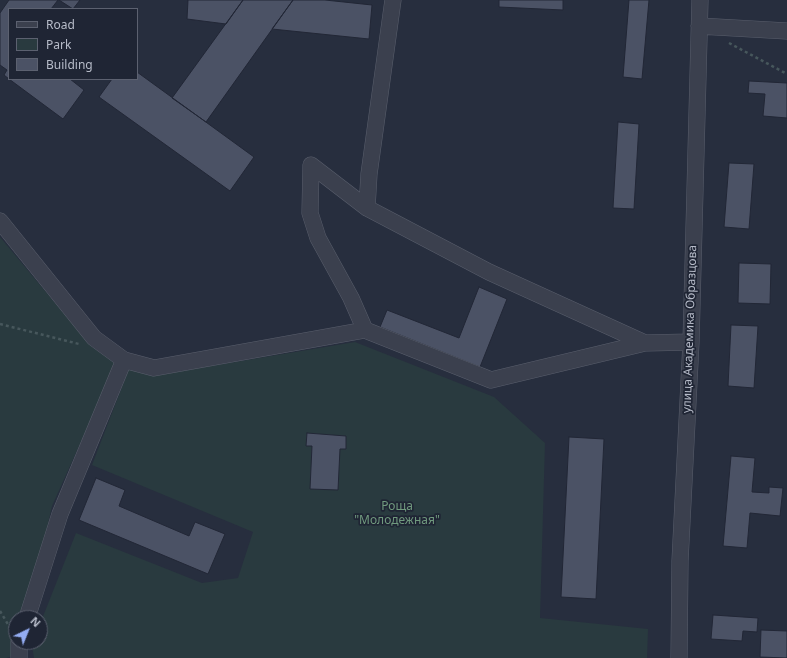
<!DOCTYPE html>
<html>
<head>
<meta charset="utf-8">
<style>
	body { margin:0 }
	#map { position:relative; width:787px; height:658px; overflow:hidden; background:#272e3e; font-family:"Noto Sans",sans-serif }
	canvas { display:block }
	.legend { position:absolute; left:8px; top:8px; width:130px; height:72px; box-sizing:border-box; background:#1f2534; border:1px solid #5c6170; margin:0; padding:5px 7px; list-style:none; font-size:12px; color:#b7bcc9 }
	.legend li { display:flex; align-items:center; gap:8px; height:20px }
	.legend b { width:20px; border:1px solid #5c6170 }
	.north { position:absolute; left:8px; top:610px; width:40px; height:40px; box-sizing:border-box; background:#1f2534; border:1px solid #5c6170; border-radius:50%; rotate:43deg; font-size:11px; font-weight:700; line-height:16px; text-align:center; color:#b7bcc9 }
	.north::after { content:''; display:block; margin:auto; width:14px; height:18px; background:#93acf2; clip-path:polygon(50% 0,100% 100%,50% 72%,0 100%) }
</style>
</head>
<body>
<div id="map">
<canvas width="787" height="658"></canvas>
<ul class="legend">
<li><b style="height:5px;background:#3b404e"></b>Road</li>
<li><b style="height:11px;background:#293a3f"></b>Park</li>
<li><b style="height:11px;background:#4b5265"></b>Building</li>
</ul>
<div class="north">N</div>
</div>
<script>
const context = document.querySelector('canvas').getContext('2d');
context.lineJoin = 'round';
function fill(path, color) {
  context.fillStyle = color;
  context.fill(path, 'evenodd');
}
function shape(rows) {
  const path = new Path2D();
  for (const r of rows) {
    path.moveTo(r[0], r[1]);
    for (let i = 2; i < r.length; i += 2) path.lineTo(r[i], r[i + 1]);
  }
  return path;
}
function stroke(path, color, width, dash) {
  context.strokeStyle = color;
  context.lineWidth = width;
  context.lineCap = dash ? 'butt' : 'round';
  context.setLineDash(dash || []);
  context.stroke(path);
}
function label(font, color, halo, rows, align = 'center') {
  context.font = font + ' "Noto Sans",sans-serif';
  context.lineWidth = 3.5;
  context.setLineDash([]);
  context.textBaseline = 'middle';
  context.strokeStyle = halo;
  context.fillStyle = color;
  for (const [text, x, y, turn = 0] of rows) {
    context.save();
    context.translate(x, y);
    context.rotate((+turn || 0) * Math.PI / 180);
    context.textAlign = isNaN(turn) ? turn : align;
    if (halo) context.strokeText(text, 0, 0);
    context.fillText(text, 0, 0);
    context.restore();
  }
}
fill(shape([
	[0,237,91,346,116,364,52,506,27,618,16,618,16,642,19,654,6,658,0,658],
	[355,342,494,397,545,443,540,618,648,629,647,658,34,658,32,645,33,642,40,642,40,624,76,533,202,583,238,578,253,532,92,465,130,366,157,375]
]), '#293a3f');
const building = shape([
	[9,0,58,0,51,9,9,9,9,79,4,75,7,70,0,65,0,13,9,0],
	[59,0,80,0,73,9,59,0],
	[188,0,243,0,226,24,187,19,188,0],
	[243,0,293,0,206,122,172,98,243,0],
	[293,0,325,0,372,5,369,39,272,29,293,0],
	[499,0,563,0,563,10,499,7,499,0],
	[629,0,649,0,642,79,623,77,629,0],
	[137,72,254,157,230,191,99,97,112,79,137,79,137,72],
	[9,79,70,79,84,90,63,119,9,79],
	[749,81,787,83,787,118,763,116,765,94,748,93,749,81],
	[618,122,639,124,634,209,613,208,618,122],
	[729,163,754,164,749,229,724,227,729,163],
	[739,263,771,264,770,304,738,303,739,263],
	[479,287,507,299,480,367,380,327,387,310,459,338,479,287],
	[731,325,758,326,754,388,728,386,731,325],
	[307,433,346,436,346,449,340,449,338,490,310,489,312,446,306,446,307,433],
	[569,437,604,439,596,599,561,597,569,437],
	[731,456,755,458,752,492,769,493,769,487,783,488,780,516,750,513,747,548,723,546,731,456],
	[96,478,125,490,119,506,189,536,195,522,225,534,208,574,79,520,96,478],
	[713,615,758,618,757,632,743,631,742,641,711,639,713,615],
	[761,630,787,631,787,658,760,657,761,630]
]);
fill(building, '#4b5265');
stroke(building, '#222736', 1);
const minor = shape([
	[699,26,787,31],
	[367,208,369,174,393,0],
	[0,221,94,338,124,360,154,368,365,330,351,298,318,238,310,213,311,165,367,208,489,272,645,343],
	[365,330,491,380,645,343,691,342],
	[27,618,60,514,124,360],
	[19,642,19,658],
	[679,658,680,561,691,342,700,0]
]);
stroke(minor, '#595e6c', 17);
stroke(shape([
	[729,43,787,74],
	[0,324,79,344],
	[0,611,12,631]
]), '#47575c', 2.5, [3, 3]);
stroke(minor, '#3b404e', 16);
label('12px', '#b7bcc9', '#1f2534', [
	["улица Академика Образцова",690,329,-88]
]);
label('12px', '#70997e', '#1f2534', [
	["Роща",397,507],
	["\"Молодежная\"",397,521]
]);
</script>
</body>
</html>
